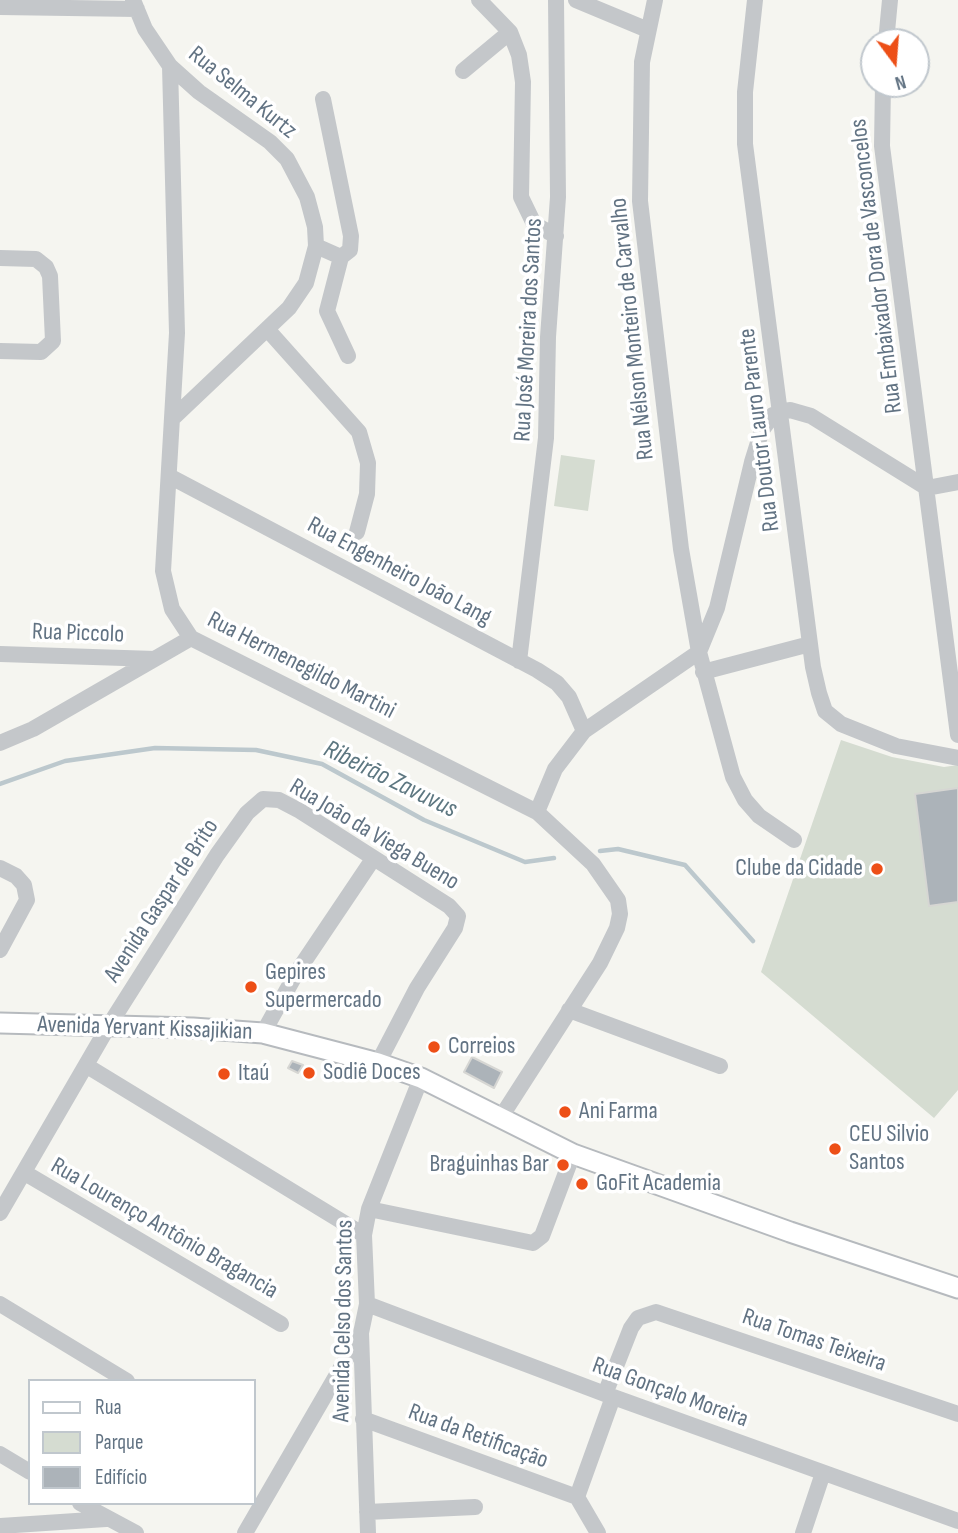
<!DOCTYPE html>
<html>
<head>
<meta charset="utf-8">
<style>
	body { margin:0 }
	#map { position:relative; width:958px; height:1533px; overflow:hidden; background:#f5f5f0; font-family:"Sofia Sans Condensed",sans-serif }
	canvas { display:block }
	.legend { position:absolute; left:28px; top:1379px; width:228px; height:126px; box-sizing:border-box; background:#fff; border:2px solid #c0c7cd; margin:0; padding:9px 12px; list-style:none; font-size:21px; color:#627383 }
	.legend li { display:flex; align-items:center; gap:14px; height:35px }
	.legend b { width:35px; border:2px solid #c0c7cd }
	.north { position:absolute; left:860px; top:28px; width:70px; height:70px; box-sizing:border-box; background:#fff; border:2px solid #c0c7cd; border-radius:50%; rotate:164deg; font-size:19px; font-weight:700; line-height:28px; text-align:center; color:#627383 }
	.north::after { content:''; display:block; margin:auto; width:24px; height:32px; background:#ed4f17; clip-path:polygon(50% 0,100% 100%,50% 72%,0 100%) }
</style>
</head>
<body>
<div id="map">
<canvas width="958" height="1533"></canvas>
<ul class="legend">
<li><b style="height:9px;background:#fff"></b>Rua</li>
<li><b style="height:19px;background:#d5dcd1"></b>Parque</li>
<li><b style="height:19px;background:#acb3b9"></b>Edifício</li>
</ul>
<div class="north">N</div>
</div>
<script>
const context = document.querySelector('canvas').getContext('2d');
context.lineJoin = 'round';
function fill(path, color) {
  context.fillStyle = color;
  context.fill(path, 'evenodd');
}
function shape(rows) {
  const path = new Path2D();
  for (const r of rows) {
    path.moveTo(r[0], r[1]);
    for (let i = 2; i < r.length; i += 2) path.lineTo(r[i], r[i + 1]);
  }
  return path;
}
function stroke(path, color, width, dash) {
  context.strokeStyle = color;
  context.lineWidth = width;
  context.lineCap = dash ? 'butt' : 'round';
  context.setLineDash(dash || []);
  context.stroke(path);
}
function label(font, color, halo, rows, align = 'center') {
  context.font = font + ' "Sofia Sans Condensed",sans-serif';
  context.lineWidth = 7;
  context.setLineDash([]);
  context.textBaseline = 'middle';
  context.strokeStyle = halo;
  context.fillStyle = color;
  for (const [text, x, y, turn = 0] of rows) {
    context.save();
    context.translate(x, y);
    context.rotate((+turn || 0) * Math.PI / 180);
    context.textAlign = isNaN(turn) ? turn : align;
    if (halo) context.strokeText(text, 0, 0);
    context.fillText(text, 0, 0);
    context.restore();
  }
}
fill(shape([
	[561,455,595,460,588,511,554,506],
	[841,740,892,757,944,767,958,765,958,1090,934,1118,761,972]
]), '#d5dcd1');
stroke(shape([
	[0,784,65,761,155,748,256,750,322,764,424,820,525,862,554,858],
	[600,851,618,849,685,865,753,941]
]), '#bcc8cd', 4.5);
const building = shape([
	[958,788,958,902,929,906,915,794,958,788],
	[472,1057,502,1072,494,1088,464,1072,472,1057],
	[292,1061,303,1065,298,1073,288,1068,292,1061]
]);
fill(building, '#acb3b9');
stroke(building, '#d6d6d3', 2);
const major = shape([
	[0,1023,193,1028,263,1033,378,1063,421,1078,573,1154,790,1232,958,1288]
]);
stroke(major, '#b6babe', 23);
stroke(shape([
	[133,0,145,29,170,66,199,92,270,142,287,159,307,197,315,227,316,246,306,283,289,308,172,419],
	[479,0,510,32,519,55,523,82,521,197,534,224,556,236],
	[576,0,648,30],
	[655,0,642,62,640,201,681,549,699,652,733,777,745,800,759,816,794,840],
	[755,0,745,92,745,144,813,667,819,693,825,711,841,724,896,746,958,758],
	[0,7,137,9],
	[886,42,890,0],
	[170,66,177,333,163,571,172,609,191,638,537,812,593,864,618,900,620,914,617,928,600,963,501,1117],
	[463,71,510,32],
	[883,84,882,146,958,735],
	[316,246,341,257,350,250,351,236,323,99],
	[341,257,327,311,348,356],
	[0,258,36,259,46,267,50,276,53,341,41,352,0,351],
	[267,329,359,432,368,463,367,494,357,532],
	[169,476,537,670,557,683,569,697,584,731],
	[0,654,155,659],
	[519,661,546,438,548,337,558,197,556,0],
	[703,672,810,644],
	[0,743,33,729,191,638],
	[537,812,555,769,584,731,699,652,717,608,752,462,762,430,773,415,790,410,811,416,927,488,958,482],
	[0,868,16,876,24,885,27,900,0,950],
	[569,1010,720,1066],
	[263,1033,297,972,373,859],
	[87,1066,364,1235],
	[25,1173,281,1324],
	[369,1209,533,1243,542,1236,573,1154],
	[0,1213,108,1027,217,855,247,813,263,799,279,800,300,811,449,906,458,916,455,928,417,988,378,1063],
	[0,1304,127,1381],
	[367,1304,605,1394,958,1521],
	[605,1394,631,1328,638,1318,656,1312,958,1414],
	[363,1419,577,1497],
	[0,1454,30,1472],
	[80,1503,136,1533],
	[367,1512,475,1507],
	[0,1526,106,1519],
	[245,1533,360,1335],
	[368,1533,361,1333,367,1304,364,1235,369,1209,421,1078],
	[598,1533,577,1497,613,1397],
	[803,1533,823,1473]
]), '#c4c7ca', 16);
stroke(major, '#fff', 19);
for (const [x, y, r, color] of [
	[877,869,7,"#ed4f17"],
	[251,987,7,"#ed4f17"],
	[434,1047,7,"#ed4f17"],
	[309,1073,7,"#ed4f17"],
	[224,1074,7,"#ed4f17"],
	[565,1112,7,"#ed4f17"],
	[835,1149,7,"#ed4f17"],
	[563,1165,7,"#ed4f17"],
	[582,1184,7,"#ed4f17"]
]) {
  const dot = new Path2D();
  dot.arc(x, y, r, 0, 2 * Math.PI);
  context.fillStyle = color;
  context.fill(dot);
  stroke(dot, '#fff', 2.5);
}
label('24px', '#627383', '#fff', [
	["Rua Selma Kurtz",242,93,39],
	["Rua Embaixador Dora de Vasconcelos",877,266,-97],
	["Rua Nélson Monteiro de Carvalho",633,329,-96],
	["Rua José Moreira dos Santos",529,330,-87],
	["Rua Doutor Lauro Parente",760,430,-97],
	["Rua Engenheiro João Lang",399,572,28],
	["Rua Piccolo",78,634,2],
	["Rua Hermenegildo Martini",301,666,27],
	["Rua João da Viega Bueno",374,835,31],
	["Avenida Gaspar de Brito",162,901,-57],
	["Avenida Yervant Kissajikian",145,1029,2],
	["Rua Lourenço Antônio Bragancia",164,1229,30],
	["Avenida Celso dos Santos",344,1321,-89],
	["Rua Tomas Teixeira",814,1341,19],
	["Rua Gonçalo Moreira",670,1393,20],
	["Rua da Retificação",478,1437,20]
]);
label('24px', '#627383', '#fff', [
	["Clube da Cidade",863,869,"right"],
	["Gepires",265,973],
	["Supermercado",265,1001],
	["Correios",448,1047],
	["Sodiê Doces",323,1073],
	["Itaú",238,1074],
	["Ani Farma",579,1112],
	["CEU Silvio",849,1135],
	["Santos",849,1163],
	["Braguinhas Bar",549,1165,"right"],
	["GoFit Academia",596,1184]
], 'left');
label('italic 26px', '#5d7781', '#fff', [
	["Ribeirão Zavuvus",390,780,26]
]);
</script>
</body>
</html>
